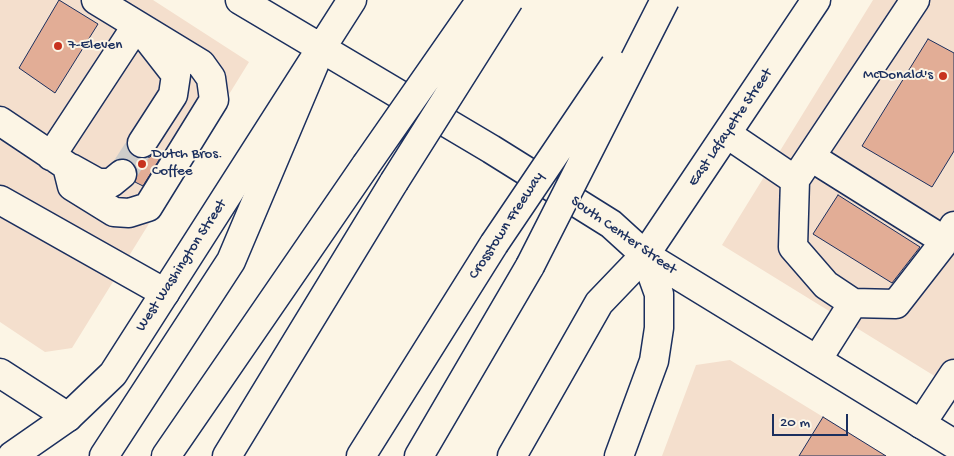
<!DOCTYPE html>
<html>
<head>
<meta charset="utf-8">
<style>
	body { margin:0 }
	#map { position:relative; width:954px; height:456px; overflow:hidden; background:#fcf5e5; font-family:"Gochi Hand",sans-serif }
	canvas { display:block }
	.scale { position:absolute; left:772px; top:414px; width:76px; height:22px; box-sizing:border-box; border:2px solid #1b2f5e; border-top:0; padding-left:6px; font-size:15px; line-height:18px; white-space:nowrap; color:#1b2f5e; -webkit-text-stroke:4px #fcf5e5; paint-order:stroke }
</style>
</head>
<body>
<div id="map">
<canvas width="954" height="456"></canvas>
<div class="scale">20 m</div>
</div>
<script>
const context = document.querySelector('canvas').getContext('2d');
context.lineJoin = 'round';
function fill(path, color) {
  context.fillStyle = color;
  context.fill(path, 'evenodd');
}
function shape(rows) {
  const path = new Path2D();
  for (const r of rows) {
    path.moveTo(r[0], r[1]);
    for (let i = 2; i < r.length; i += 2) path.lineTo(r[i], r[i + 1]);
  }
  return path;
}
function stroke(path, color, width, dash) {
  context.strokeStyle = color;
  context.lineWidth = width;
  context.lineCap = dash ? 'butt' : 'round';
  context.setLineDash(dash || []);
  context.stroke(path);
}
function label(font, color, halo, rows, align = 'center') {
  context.font = font + ' "Gochi Hand",sans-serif';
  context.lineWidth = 4;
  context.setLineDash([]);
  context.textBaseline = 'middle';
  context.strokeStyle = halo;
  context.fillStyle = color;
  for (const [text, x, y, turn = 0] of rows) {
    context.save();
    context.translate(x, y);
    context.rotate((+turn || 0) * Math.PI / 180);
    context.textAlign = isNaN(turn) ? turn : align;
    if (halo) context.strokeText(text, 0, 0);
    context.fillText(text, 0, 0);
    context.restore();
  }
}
fill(shape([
	[0,0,153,0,249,62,72,348,45,352,0,322],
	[873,0,954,0,954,388,722,245],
	[730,360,887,456,662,456,696,365]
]), '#f4dfcd');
const building = shape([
	[59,0,98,24,55,93,19,68,59,0],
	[928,39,954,53,954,151,932,187,862,146,928,39],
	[127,145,133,156,141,159,150,157,156,151,162,155,143,186,135,182,137,172,134,164,127,159,117,160,127,145],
	[838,195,920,247,892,283,813,234,838,195],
	[823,417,886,456,799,456,823,417]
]);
fill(building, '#e2ad96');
stroke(building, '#1b2f5e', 1);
stroke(shape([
	[122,174,142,143]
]), '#cfcdca', 28, [28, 14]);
const minor = shape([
	[0,121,67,166,72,186,114,212,129,213,148,207,214,100,211,78,201,64,96,0],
	[727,134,795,180,793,247,826,285,853,303],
	[51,156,137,25,176,75,173,95,142,143],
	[811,157,945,241],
	[71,168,98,183,111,183,122,174],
	[795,180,915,0],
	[0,200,165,293],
	[817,360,853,303,896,304,945,241,954,226],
	[0,373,68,417],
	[921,424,954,374]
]);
const major = shape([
	[240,0,491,149,611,224,645,255,954,444],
	[645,255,816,0],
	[12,456,68,417,113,374,352,0],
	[619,456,654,361,659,328,659,294,645,255]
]);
const highway = shape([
	[104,456,231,261,321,48],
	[166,456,366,165],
	[227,456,394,182],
	[361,456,494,244],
	[419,456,530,266],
	[512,456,599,303,645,255]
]);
stroke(minor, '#1b2f5e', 31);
stroke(major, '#1b2f5e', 31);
stroke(highway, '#1b2f5e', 31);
stroke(minor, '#fcf5e5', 28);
stroke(major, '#fcf5e5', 28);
stroke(highway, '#fcf5e5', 28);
const highwayBridge = shape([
	[366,165,481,0],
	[394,182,509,0],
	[494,244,615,65],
	[530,266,665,0]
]);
stroke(highwayBridge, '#1b2f5e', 31, []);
stroke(highwayBridge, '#fcf5e5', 28);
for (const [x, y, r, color] of [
	[58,46,5,"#c8321e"],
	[943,76,5,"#c8321e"],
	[142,164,5,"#c8321e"]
]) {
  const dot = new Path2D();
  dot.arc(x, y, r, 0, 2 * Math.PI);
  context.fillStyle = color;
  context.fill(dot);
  stroke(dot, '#fcf5e5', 2);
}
label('15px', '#1b2f5e', '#fcf5e5', [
	["7-Eleven",68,46],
	["McDonald's",933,76,"right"],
	["Dutch Bros.",152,155],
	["Coffee",152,172]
], 'left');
label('15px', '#1b2f5e', '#fcf5e5', [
	["East Lafayette Street",731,128,-56],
	["Crosstown Freeway",507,226,-57],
	["South Center Street",623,236,35],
	["West Washington Street",182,266,-57]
]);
</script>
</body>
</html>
